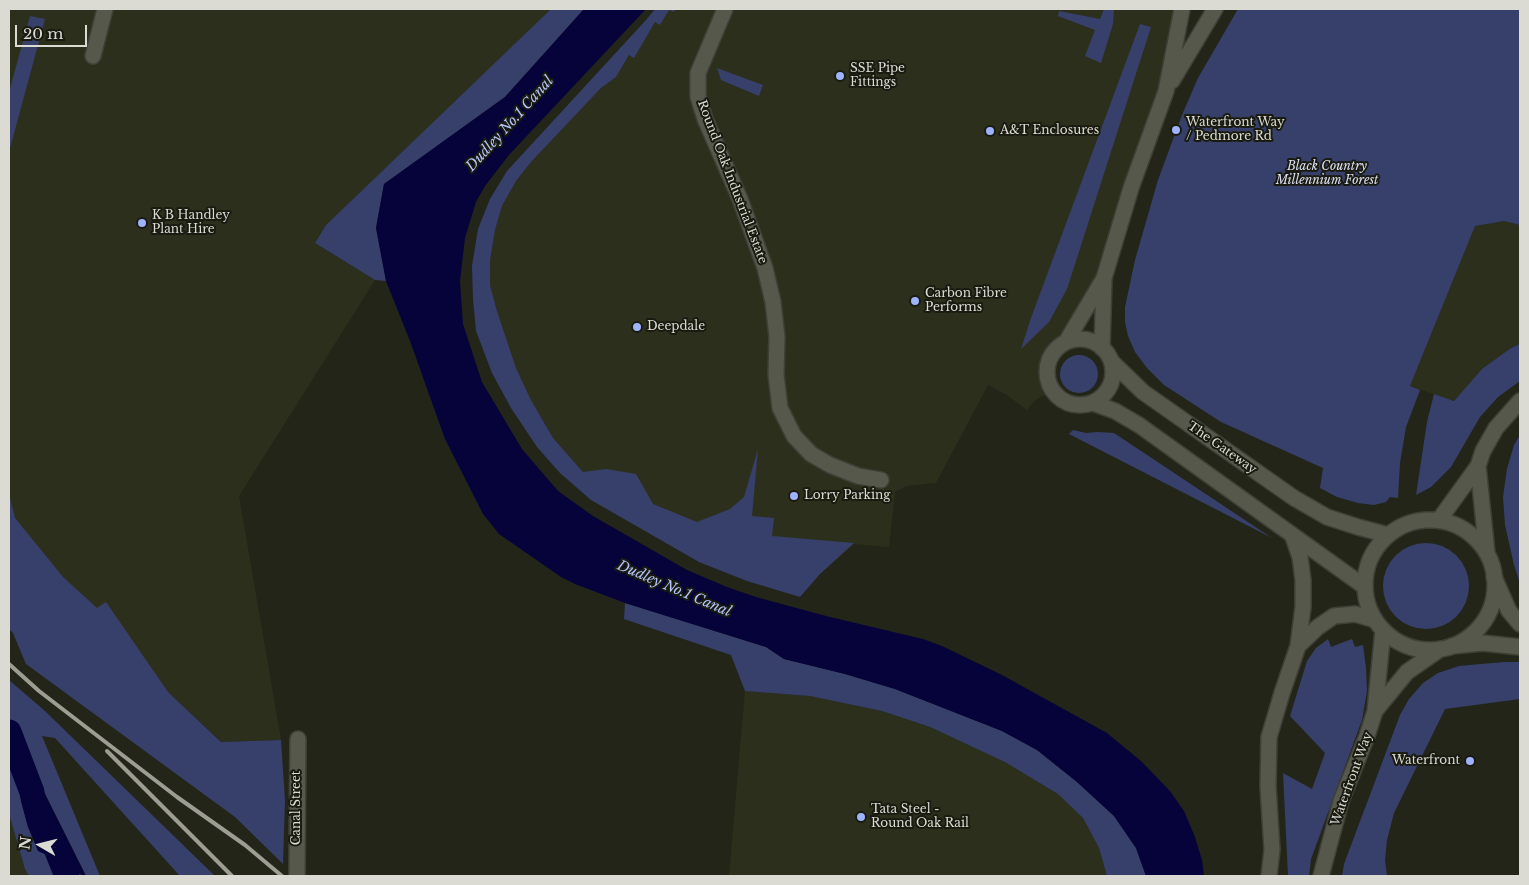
<!DOCTYPE html>
<html>
<head>
<meta charset="utf-8">
<style>
	body { margin:0 }
	#map { position:relative; width:1529px; height:885px; overflow:hidden; background:#242519; font-family:"Libre Baskerville",serif }
	canvas { display:block }
	.frame { position:absolute; inset:0; border:10px solid #dbdbd4; pointer-events:none }
	.north { position:absolute; left:15px; top:820px; width:50px; height:50px; -webkit-text-stroke:4px #1a1b10; paint-order:stroke; rotate:278deg; font-size:14px; font-weight:700; line-height:20px; text-align:center; color:#dbdbd4 }
	.north::after { content:''; display:block; margin:auto; width:18px; height:22px; background:#dbdbd4; clip-path:polygon(50% 0,100% 100%,50% 72%,0 100%) }
	.scale { position:absolute; left:15px; top:25px; width:72px; height:22px; box-sizing:border-box; border:2px solid #dbdbd4; border-top:0; padding-left:6px; font-size:15px; line-height:18px; white-space:nowrap; color:#dbdbd4; -webkit-text-stroke:4px #1a1b10; paint-order:stroke }
</style>
</head>
<body>
<div id="map">
<canvas width="1529" height="885"></canvas>
<div class="frame"></div>
<div class="north">N</div>
<div class="scale">20 m</div>
</div>
<script>
const context = document.querySelector('canvas').getContext('2d');
context.lineJoin = 'round';
function fill(path, color) {
  context.fillStyle = color;
  context.fill(path, 'evenodd');
}
function shape(rows) {
  const path = new Path2D();
  for (const r of rows) {
    if (r.length === 3) {
      path.moveTo(r[0] + r[2], r[1]);
      path.arc(r[0], r[1], r[2], 0, 2 * Math.PI);
      continue;
    }
    path.moveTo(r[0], r[1]);
    for (let i = 2; i < r.length; i += 2) path.lineTo(r[i], r[i + 1]);
  }
  return path;
}
function stroke(path, color, width, dash) {
  context.strokeStyle = color;
  context.lineWidth = width;
  context.lineCap = dash ? 'butt' : 'round';
  context.setLineDash(dash || []);
  context.stroke(path);
}
function label(font, color, halo, rows, align = 'center') {
  context.font = font + ' "Libre Baskerville",serif';
  context.lineWidth = 4;
  context.setLineDash([]);
  context.textBaseline = 'middle';
  context.strokeStyle = halo;
  context.fillStyle = color;
  for (const [text, x, y, turn = 0] of rows) {
    context.save();
    context.translate(x, y);
    context.rotate((+turn || 0) * Math.PI / 180);
    context.textAlign = isNaN(turn) ? turn : align;
    if (halo) context.strokeText(text, 0, 0);
    context.fillText(text, 0, 0);
    context.restore();
  }
}
fill(shape([
	[9,9,551,9,326,225,315,243,375,280,239,496,281,740,222,742,46,580,9,523],
	[669,9,674,12,676,9,1182,9,1166,91,1104,278,1048,361,1046,373,1048,384,1052,391,1034,401,1027,410,1007,395,988,385,936,483,906,486,895,492,889,547,854,544,820,574,749,561,583,472,553,438,531,400,516,368,497,311,490,285,490,261,495,230,502,206,516,181,531,162,601,88,616,77,629,55,634,57,655,22,660,25],
	[1504,221,1520,225,1520,344,1511,348,1482,369,1454,401,1410,386,1475,226],
	[745,691,810,696,882,711,929,727,1006,762,1058,794,1083,818,1099,848,1107,876,729,876],
	[9,814,25,869,29,876,9,876]
]), '#2d2f1d');
fill(shape([
	[551,9,584,9,505,97,384,184,376,228,386,281,375,280,315,243,326,225],
	[655,9,676,9,674,12,669,10,660,25,655,22,634,58,629,55,616,77,601,88,531,162,516,181,502,206,495,230,490,261,490,285,497,311,516,368,531,400,553,438,583,472,606,469,636,474,653,504,697,522,730,509,744,497,758,449,752,516,774,518,772,536,854,543,820,574,800,597,747,581,699,562,591,500,560,473,537,447,511,408,492,373,476,331,473,299,472,266,478,229,490,199,507,171,646,20],
	[1104,9,1113,9,1114,10,1113,24,1101,63,1085,56,1095,30,1058,16,1059,11,1100,19],
	[1238,9,1520,9,1520,225,1504,221,1475,226,1410,386,1420,390,1406,427,1400,463,1398,498,1390,497,1386,502,1374,505,1358,503,1337,497,1320,488,1323,468,1221,422,1164,385,1147,368,1135,352,1128,336,1125,322,1125,307,1135,260,1158,180,1182,115,1198,78],
	[30,16,45,19,9,152,9,92],
	[1140,24,1151,27,1067,289,1049,322,1021,349,1031,318],
	[717,68,763,85,759,96,721,80],
	[1520,344,1520,381,1498,397,1480,417,1451,467,1431,487,1416,495,1427,422,1434,394,1454,401,1482,369,1511,348],
	[1079,374,19],
	[1073,430,1086,433,1098,432,1114,433,1272,538,1069,434],
	[1520,435,1520,583,1514,565,1505,525,1503,497,1507,469,1514,445],
	[9,494,15,518,63,577,97,608,106,602,168,692,221,742,281,740,285,800,283,864,235,817,26,664,13,633,9,629],
	[1426,586,43],
	[625,603,766,647,784,659,845,674,895,689,1002,731,1037,750,1077,782,1114,816,1136,848,1146,876,1107,876,1099,848,1083,818,1058,794,1005,762,930,727,882,711,810,696,745,691,731,655,624,619],
	[1328,639,1331,647,1352,639,1355,647,1363,645,1366,668,1367,691,1362,720,1311,859,1309,876,1288,876,1283,773,1312,789,1325,753,1290,716,1307,661,1316,648],
	[1504,662,1520,662,1520,699,1445,709,1394,813,1387,840,1385,860,1387,876,1342,876,1344,864,1400,715,1409,699,1423,683,1438,673,1459,666],
	[9,680,45,711,215,876,180,876,55,738,42,736,100,876,86,876,43,790,26,749,16,769,21,801,28,827,38,850,62,862,83,876,29,876,25,869,9,814]
]), '#36406b');
fill(shape([
	[584,9,646,9,509,155,485,186,476,202,465,238,460,281,463,324,482,382,522,449,558,491,593,516,687,570,727,587,756,597,826,616,923,639,942,646,1002,675,1107,733,1141,761,1170,791,1184,811,1195,837,1202,860,1204,876,1146,876,1136,848,1114,816,1077,782,1037,750,1002,731,895,689,845,674,784,659,766,647,625,603,575,584,561,577,499,534,483,514,445,439,410,341,386,281,376,228,384,184,505,97],
	[26,748,43,790,86,876,83,876,62,862,38,851,28,827,21,801,16,769]
]), '#06033b');
stroke(shape([
	[9,732,32,792],
	[49,831,67,876]
]), '#06033b', 25);
const minor = shape([
	[725,9,698,73,698,97,705,119,740,199,765,268,773,302,777,337,776,375,780,408,794,436,811,454,830,465,858,476,881,480],
	[93,56,105,9],
	[1172,81,1215,9],
	[1080,372,33],
	[1066,342,1104,278,1131,188,1166,91,1182,9],
	[1102,348,1104,279],
	[1112,362,1143,392,1294,498,1327,517,1358,527,1388,535],
	[1093,403,1115,411,1139,425,1365,587],
	[1494,577,1509,611,1520,624],
	[1298,646,1318,627,1334,616,1355,614,1375,620],
	[1452,646,1483,643,1520,647],
	[297,876,298,739],
	[1269,876,1272,850,1268,786,1269,737,1282,693,1298,646,1303,607,1303,580,1300,557,1293,537]
]);
const tertiary = shape([
	[1478,466,1487,553],
	[1439,520,1478,466,1483,451,1496,428,1520,401],
	[1430,585,65],
	[1375,711,1407,672,1440,649],
	[1321,876,1341,801,1367,736,1375,711,1383,630]
]);
stroke(minor, '#3e3f36', 18);
stroke(tertiary, '#3e3f36', 18);
stroke(minor, '#56584b', 15);
stroke(tertiary, '#56584b', 15);
stroke(shape([
	[9,664,39,691,177,797,245,845,282,876],
	[107,751,232,876]
]), '#9d9d94', 4);
for (const [x, y, r, color] of [
	[840,76,5,"#9fb3fd"],
	[1176,130,5,"#9fb3fd"],
	[990,131,5,"#9fb3fd"],
	[142,223,5,"#9fb3fd"],
	[915,301,5,"#9fb3fd"],
	[637,327,5,"#9fb3fd"],
	[794,496,5,"#9fb3fd"],
	[1470,761,5,"#9fb3fd"],
	[861,817,5,"#9fb3fd"]
]) {
  const dot = new Path2D();
  dot.arc(x, y, r, 0, 2 * Math.PI);
  context.fillStyle = color;
  context.fill(dot);
  stroke(dot, '#1a1b10', 2);
}
label('12px', '#dbdbd4', '#1a1b10', [
	["SSE Pipe",850,69],
	["Fittings",850,83],
	["Waterfront Way",1186,123],
	["/ Pedmore Rd",1186,137],
	["A&T Enclosures",1000,131],
	["K B Handley",152,216],
	["Plant Hire",152,230],
	["Carbon Fibre",925,294],
	["Performs",925,308],
	["Deepdale",647,327],
	["Lorry Parking",804,496],
	["Waterfront",1460,761,"right"],
	["Tata Steel -",871,810],
	["Round Oak Rail",871,824]
], 'left');
label('italic 12px', '#dae0f2', '#1a1b10', [
	["Black Country",1327,167],
	["Millennium Forest",1327,181]
]);
label('12px', '#dbdbd4', '#1a1b10', [
	["Round Oak Industrial Estate",732,182,69],
	["The Gateway",1222,448,35],
	["Waterfront Way",1352,779,-70],
	["Canal Street",297,808,-90]
]);
label('italic 14px', '#b5c5fb', '#1a1b10', [
	["Dudley No.1 Canal",510,124,-48],
	["Dudley No.1 Canal",674,589,23]
]);
</script>
</body>
</html>
